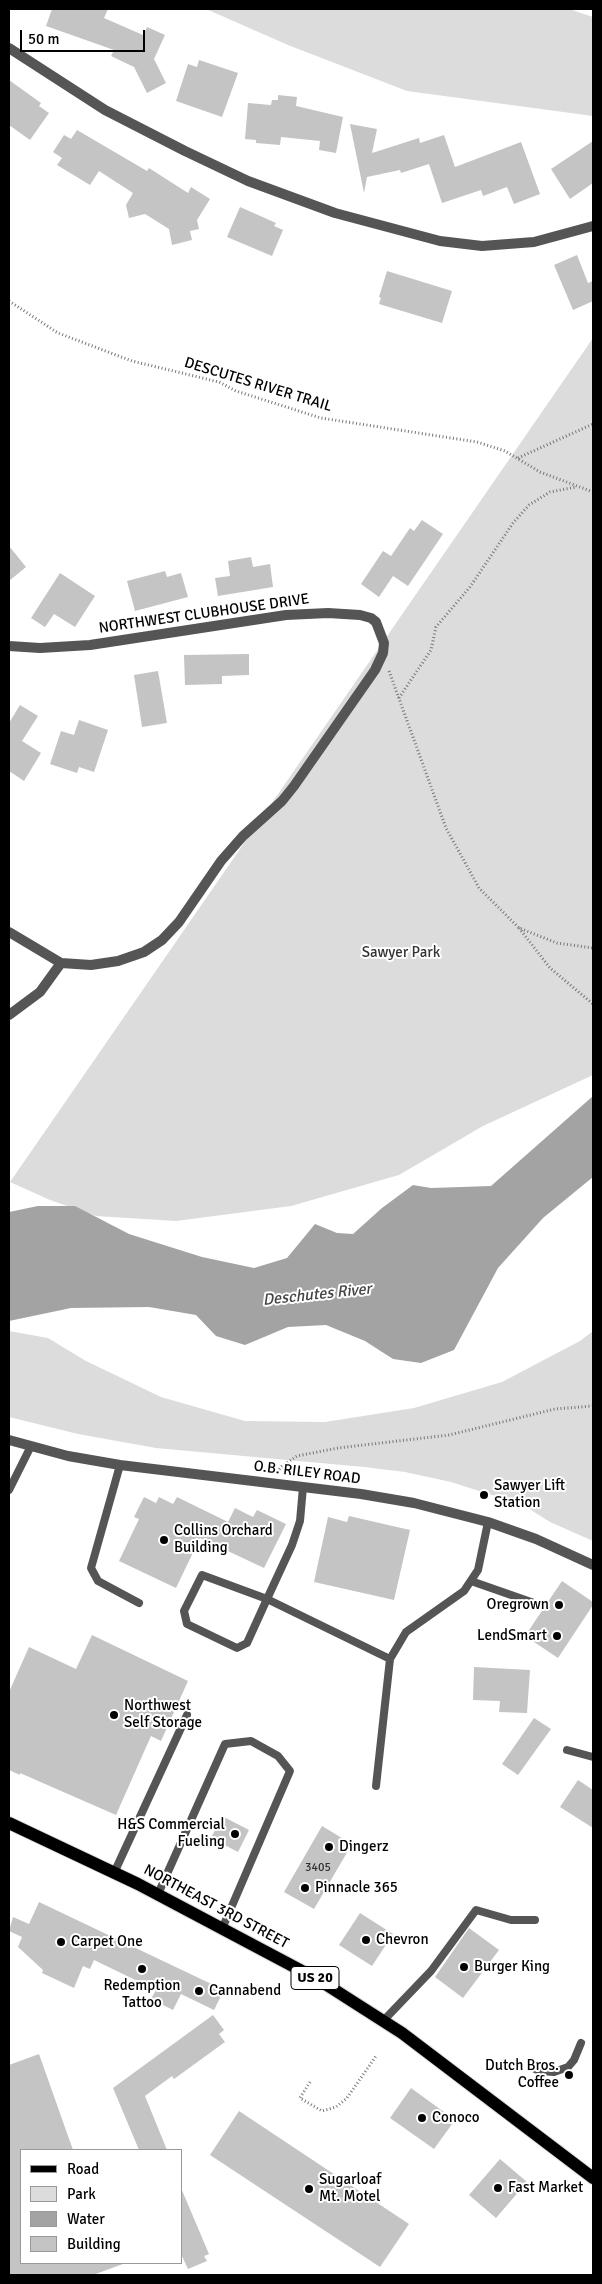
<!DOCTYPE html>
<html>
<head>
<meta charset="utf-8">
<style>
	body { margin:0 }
	#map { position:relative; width:602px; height:2284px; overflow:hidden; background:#fff; font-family:Signika,sans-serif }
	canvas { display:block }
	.frame { position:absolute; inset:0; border:10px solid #000; pointer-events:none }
	.legend { position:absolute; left:20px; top:2149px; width:162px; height:115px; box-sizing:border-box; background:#fff; border:1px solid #999; margin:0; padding:6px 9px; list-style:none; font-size:15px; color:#000 }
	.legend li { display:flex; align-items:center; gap:10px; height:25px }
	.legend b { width:25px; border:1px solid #999 }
	.scale { position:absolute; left:20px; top:30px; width:125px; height:22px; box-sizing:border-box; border:2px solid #000; border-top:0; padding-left:6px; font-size:15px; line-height:18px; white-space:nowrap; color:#000; -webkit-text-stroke:4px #fff; paint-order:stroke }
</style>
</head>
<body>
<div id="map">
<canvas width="602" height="2284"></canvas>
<div class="frame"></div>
<ul class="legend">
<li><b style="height:6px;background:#000"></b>Road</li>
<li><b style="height:14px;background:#dcdcdc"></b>Park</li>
<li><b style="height:14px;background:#a3a3a3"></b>Water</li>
<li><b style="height:14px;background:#c4c4c4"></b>Building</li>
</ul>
<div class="scale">50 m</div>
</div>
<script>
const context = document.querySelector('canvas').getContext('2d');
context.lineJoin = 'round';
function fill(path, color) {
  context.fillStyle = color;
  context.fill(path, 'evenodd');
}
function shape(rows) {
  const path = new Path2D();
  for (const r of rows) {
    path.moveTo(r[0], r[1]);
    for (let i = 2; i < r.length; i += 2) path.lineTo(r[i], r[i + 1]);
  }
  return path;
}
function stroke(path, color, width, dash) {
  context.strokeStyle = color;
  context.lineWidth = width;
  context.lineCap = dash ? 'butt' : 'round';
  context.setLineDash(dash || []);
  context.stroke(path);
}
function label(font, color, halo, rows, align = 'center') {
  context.font = font + ' Signika,sans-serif';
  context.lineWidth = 4;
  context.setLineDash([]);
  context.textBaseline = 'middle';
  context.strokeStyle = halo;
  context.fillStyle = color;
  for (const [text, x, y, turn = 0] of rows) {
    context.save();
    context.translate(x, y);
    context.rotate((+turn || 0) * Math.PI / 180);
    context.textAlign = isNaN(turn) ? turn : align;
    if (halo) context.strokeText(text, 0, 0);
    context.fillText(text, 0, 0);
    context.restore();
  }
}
fill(shape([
	[206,9,569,9,593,17,593,116,407,91,288,45],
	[593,338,593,1075,483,1126,399,1175,291,1206,176,1221,96,1216,50,1200,10,1182],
	[9,1331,48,1338,86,1361,161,1397,245,1421,325,1422,414,1408,502,1382,580,1341,593,1331,593,1541,550,1522,523,1505,451,1482,405,1472,364,1467,156,1448,78,1434,9,1417]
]), '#dcdcdc');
fill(shape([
	[593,1096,593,1177,543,1218,498,1268,454,1350,421,1363,393,1359,365,1341,326,1325,288,1327,245,1345,216,1336,196,1315,149,1307,71,1308,9,1321,9,1212,38,1206,75,1206,129,1234,202,1257,254,1268,287,1258,315,1224,337,1233,353,1234,382,1208,413,1185,431,1188,491,1186]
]), '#a3a3a3');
fill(shape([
	[52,9,108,9,104,18,143,35,147,27,165,35,154,59,166,83,147,93,134,67,111,56,114,50,46,26],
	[199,60,238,73,222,117,176,101,188,64,197,67],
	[9,80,41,103,39,106,49,113,30,140,9,125],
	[278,95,297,97,296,106,343,117,336,153,319,150,320,141,281,137,280,145,256,143,256,140,245,139,248,103,271,105,272,100,278,100],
	[350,124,377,129,372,153,419,138,420,143,444,135,455,167,521,142,540,194,514,204,507,187,483,196,481,190,442,203,429,164,401,173,400,170,367,177,364,193],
	[77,130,147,171,149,168,188,193,191,187,210,199,197,220,199,229,190,231,192,240,172,245,169,229,145,214,129,218,126,205,133,193,99,171,90,185,57,165,62,158,53,152,64,135,71,139],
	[593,141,593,183,570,199,551,169],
	[240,207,276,223,274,226,283,230,272,256,227,237],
	[577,255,588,283,593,281,593,301,573,310,554,265],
	[387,271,452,291,442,323,379,304,381,298,379,297],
	[422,520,443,534,408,586,393,576,379,597,361,584,383,551,391,556,410,528,414,531],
	[9,546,26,567,9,581],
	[251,557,253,567,270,564,273,587,218,596,215,578,230,576,228,561],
	[165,571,167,577,181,573,188,597,135,611,127,581],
	[60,573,95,596,75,627,54,614,45,627,31,618],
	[249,654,249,675,222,676,222,684,185,685,184,655],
	[158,671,167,723,142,727,134,675],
	[20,705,38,716,22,741,41,753,24,781,9,771,9,723],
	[79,720,108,730,94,772,79,767,77,773,50,764,61,731,74,735],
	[144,1497,156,1503,159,1497,173,1504,177,1497,228,1522,235,1508,253,1517,257,1510,286,1524,264,1568,200,1538,176,1588,119,1561,139,1519,134,1517],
	[349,1516,410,1530,394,1600,314,1582,328,1517,347,1522],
	[562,1581,593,1602,593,1605,558,1658,525,1636],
	[92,1635,188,1681,161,1741,151,1736,116,1815,20,1773,20,1775,9,1770,9,1692,29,1647,76,1669],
	[474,1667,530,1670,527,1713,499,1712,500,1701,473,1700],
	[534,1718,551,1729,518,1775,502,1764],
	[578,1780,593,1790,593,1828,560,1807],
	[222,1816,249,1830,238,1852,211,1838],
	[322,1826,352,1844,314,1909,284,1892],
	[39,1902,224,1990,214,2010,181,1994,173,2010,151,1999,156,1990,94,1960,90,1969,83,1966,74,1988,42,1973,43,1970,18,1947,22,1937,9,1931,13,1917,29,1924],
	[360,1913,393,1934,372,1966,339,1945],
	[469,1928,499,1950,463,1998,435,1977],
	[213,2015,224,2030,219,2034,225,2042,174,2079,172,2076,145,2096,167,2150,139,2150,113,2088],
	[39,2054,73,2150,21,2150,21,2263,123,2263,123,2264,93,2275,9,2275,9,2065],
	[411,2088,455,2120,434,2149,390,2118],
	[239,2111,409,2224,380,2267,210,2155],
	[500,2159,527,2182,496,2218,469,2195],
	[181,2188,209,2254,204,2256,207,2261,188,2269,181,2254]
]), '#c4c4c4');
const primary = shape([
	[9,1823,138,1884,319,1980,402,2033,593,2178]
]);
stroke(primary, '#dbdbdb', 14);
stroke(shape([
	[9,301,58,333,132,361,219,382,236,391,321,418,477,442,505,451,540,472,593,492],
	[518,458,593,424],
	[389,671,446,828,479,888,519,928,557,943,593,948],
	[399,698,431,650,436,627,470,587,513,523,529,505,550,492,576,487],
	[519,928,550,968,593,1004],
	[277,1472,282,1466,297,1456,338,1448,449,1435,555,1409,593,1406],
	[310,2082,300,2098,322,2111,336,2107,347,2098,376,2056]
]), '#777', 3, [1, 2.5]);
stroke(shape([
	[120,1465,91,1568,98,1581,139,1603],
	[303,1487,300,1521,292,1545,267,1599,247,1643,237,1648,187,1624,184,1611,202,1575,267,1599,390,1659],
	[9,1490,31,1446],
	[471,1581,534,1603],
	[567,1750,593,1757],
	[376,1786,390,1659,406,1632,464,1591,478,1570,488,1522],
	[114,1873,187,1715],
	[158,1894,225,1744,251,1741,278,1756,290,1771,222,1929],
	[383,2021,431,1971,476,1910,511,1920,535,1920],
	[533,2068,540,2071,554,2072,568,2067,574,2060,581,2043]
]), '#555', 8);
stroke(shape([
	[9,48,105,110,185,151,248,181,335,213,440,241,482,246,534,242,593,226],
	[9,646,40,648,90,645,286,615,328,613,360,615,371,618,376,622,384,643,383,653,375,670,294,786,282,801,243,836,221,861,179,922,162,940,144,952,118,961,91,965,61,963,9,932],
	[9,1015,40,992,61,963]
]), '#555', 10);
stroke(shape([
	[9,1440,68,1456,120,1465,361,1494,414,1503,488,1522,536,1539,593,1565]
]), '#555', 10);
stroke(primary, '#000', 12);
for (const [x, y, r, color] of [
	[484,1495,5,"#000"],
	[164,1540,5,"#000"],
	[559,1605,5,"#000"],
	[557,1636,5,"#000"],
	[114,1715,5,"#000"],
	[235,1834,5,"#000"],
	[329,1847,5,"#000"],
	[305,1888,5,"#000"],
	[366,1940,5,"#000"],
	[61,1942,5,"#000"],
	[464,1967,5,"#000"],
	[142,1969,5,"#000"],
	[199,1991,5,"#000"],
	[569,2075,5,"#000"],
	[422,2118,5,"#000"],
	[498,2188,5,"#000"],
	[309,2189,5,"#000"]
]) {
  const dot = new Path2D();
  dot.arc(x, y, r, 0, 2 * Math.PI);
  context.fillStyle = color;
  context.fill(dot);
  stroke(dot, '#fff', 2);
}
label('12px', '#313131', null, [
	["3405",318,1868]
]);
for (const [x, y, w] of [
	[315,1978,48]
]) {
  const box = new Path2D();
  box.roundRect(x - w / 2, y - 11.5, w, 23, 4);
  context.fillStyle = '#fff';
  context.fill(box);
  stroke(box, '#000', 1);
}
label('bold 14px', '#000', null, [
	["US 20",315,1978]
]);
label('15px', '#000', '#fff', [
	["DESCUTES RIVER TRAIL",258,385,17],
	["NORTHWEST CLUBHOUSE DRIVE",204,614,-8],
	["O.B. RILEY ROAD",307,1473,7],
	["NORTHEAST 3RD STREET",216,1907,28]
]);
label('15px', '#333', '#fff', [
	["Sawyer Park",401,953]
]);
label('15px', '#000', '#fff', [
	["Sawyer Lift",494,1486],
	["Station",494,1503],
	["Collins Orchard",174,1531],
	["Building",174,1548],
	["Oregrown",549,1605,"right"],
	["LendSmart",547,1636,"right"],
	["Northwest",124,1706],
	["Self Storage",124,1723],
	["H&S Commercial",225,1825,"right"],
	["Fueling",225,1842,"right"],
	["Dingerz",339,1847],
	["Pinnacle 365",315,1888],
	["Chevron",376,1940],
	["Carpet One",71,1942],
	["Burger King",474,1967],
	["Redemption",142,1986,"center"],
	["Tattoo",142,2003,"center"],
	["Cannabend",209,1991],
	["Dutch Bros.",559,2066,"right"],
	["Coffee",559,2083,"right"],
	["Conoco",432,2118],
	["Sugarloaf",319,2180],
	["Mt. Motel",319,2197],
	["Fast Market",508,2188]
], 'left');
label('italic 16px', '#444', '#fff', [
	["Deschutes River",317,1295,-6]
]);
</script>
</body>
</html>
